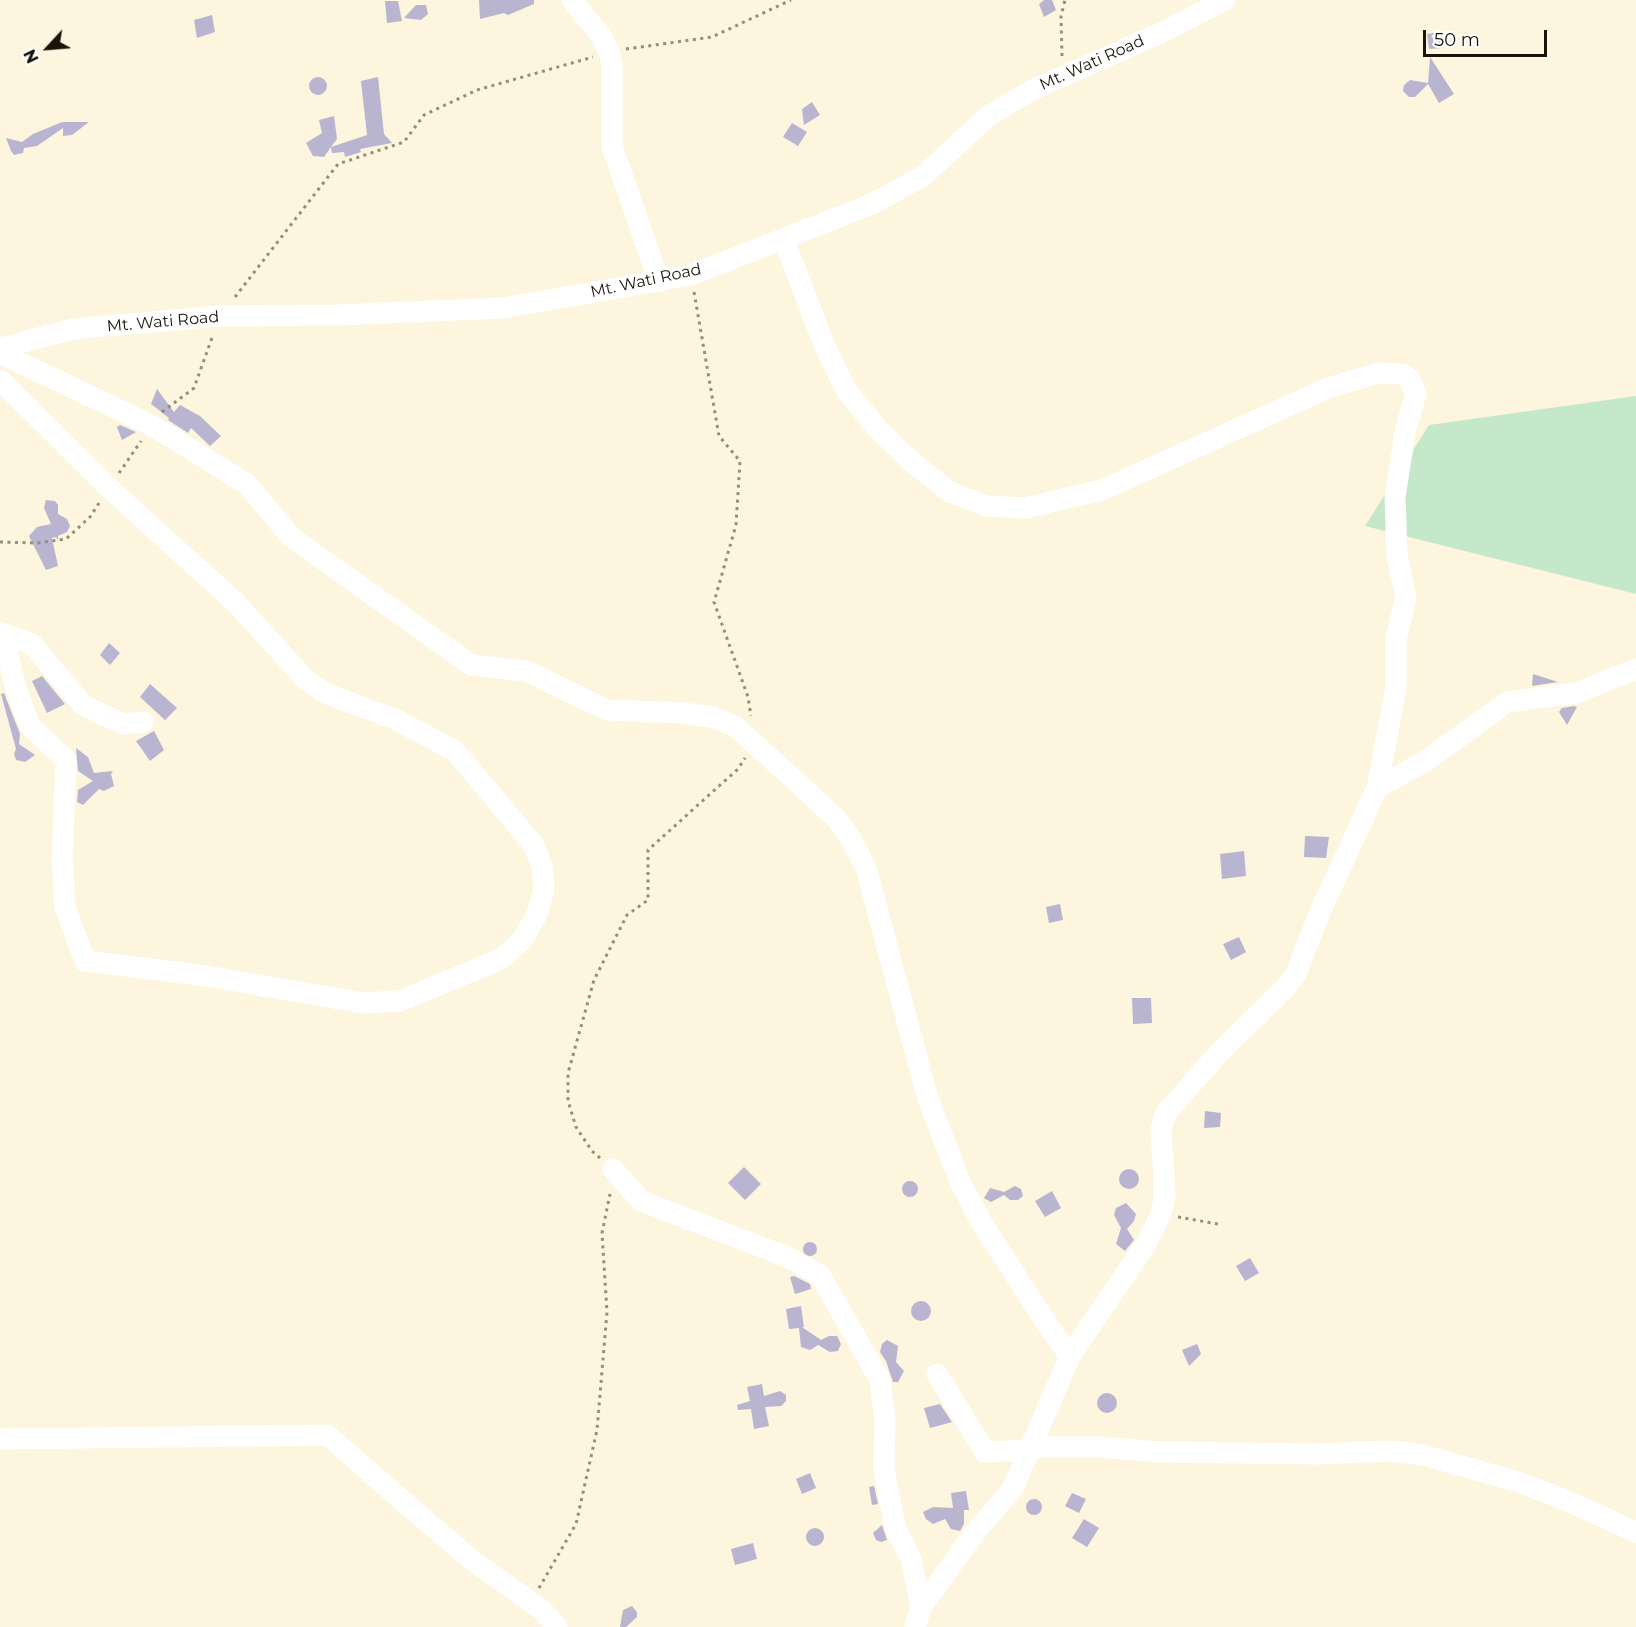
<!DOCTYPE html>
<html>
<head>
<meta charset="utf-8">
<style>
	body { margin:0 }
	#map { position:relative; width:1636px; height:1627px; overflow:hidden; background:#fef5de; font-family:Montserrat,sans-serif }
	canvas { display:block }
	.north { position:absolute; left:18px; top:18px; width:60px; height:60px; -webkit-text-stroke:4px #fff; paint-order:stroke; rotate:244deg; font-size:16px; font-weight:700; line-height:24px; text-align:center; color:#18140a }
	.north::after { content:''; display:block; margin:auto; width:21px; height:27px; background:#18140a; clip-path:polygon(50% 0,100% 100%,50% 72%,0 100%) }
	.scale { position:absolute; left:1423px; top:30px; width:124px; height:27px; box-sizing:border-box; border:3px solid #18140a; border-top:0; padding-left:8px; font-size:18px; line-height:21px; white-space:nowrap; color:#18140a; -webkit-text-stroke:4px #fff; paint-order:stroke }
</style>
</head>
<body>
<div id="map">
<canvas width="1636" height="1627"></canvas>
<div class="north">N</div>
<div class="scale">50 m</div>
</div>
<script>
const context = document.querySelector('canvas').getContext('2d');
context.lineJoin = 'round';
function fill(path, color) {
  context.fillStyle = color;
  context.fill(path, 'evenodd');
}
function shape(rows) {
  const path = new Path2D();
  for (const r of rows) {
    if (r.length === 3) {
      path.moveTo(r[0] + r[2], r[1]);
      path.arc(r[0], r[1], r[2], 0, 2 * Math.PI);
      continue;
    }
    path.moveTo(r[0], r[1]);
    for (let i = 2; i < r.length; i += 2) path.lineTo(r[i], r[i + 1]);
  }
  return path;
}
function stroke(path, color, width, dash) {
  context.strokeStyle = color;
  context.lineWidth = width;
  context.lineCap = dash ? 'butt' : 'round';
  context.setLineDash(dash || []);
  context.stroke(path);
}
function label(font, color, halo, rows, align = 'center') {
  context.font = font + ' Montserrat,sans-serif';
  context.lineWidth = 6;
  context.setLineDash([]);
  context.textBaseline = 'middle';
  context.strokeStyle = halo;
  context.fillStyle = color;
  for (const [text, x, y, turn = 0] of rows) {
    context.save();
    context.translate(x, y);
    context.rotate((+turn || 0) * Math.PI / 180);
    context.textAlign = isNaN(turn) ? turn : align;
    if (halo) context.strokeText(text, 0, 0);
    context.fillText(text, 0, 0);
    context.restore();
  }
}
fill(shape([
	[1636,396,1636,594,1365,526,1429,425]
]), '#c5e8cb');
fill(shape([
	[479,0,534,0,534,4,508,15,504,13,480,19],
	[1044,0,1052,0,1056,10,1044,17,1039,4],
	[385,1,398,1,402,21,387,23],
	[416,5,426,5,428,14,421,20,404,18],
	[212,15,215,32,197,38,194,20],
	[1441,32,1442,48,1429,49,1427,34],
	[1430,57,1454,94,1439,103,1428,84,1415,97,1409,97,1403,91,1404,85,1410,80,1428,83],
	[318,86,9],
	[378,77,384,134,392,143,360,149,361,152,345,157,344,152,332,153,331,147,324,157,313,156,306,143,322,133,319,120,334,116,337,139,331,147,367,135,361,81],
	[812,102,820,115,804,125,802,109],
	[62,122,89,122,72,135,63,136,63,128,37,146,24,148,23,153,14,155,11,151,6,138,22,142,33,134],
	[792,123,807,132,798,146,783,137],
	[157,389,174,412,180,405,200,416,221,436,210,446,191,428,188,433,168,420,169,418,151,404],
	[120,425,136,432,122,440,117,427],
	[46,500,55,501,58,505,58,514,67,519,70,526,67,532,58,536,58,540,56,537,52,538,58,566,46,570,29,536,37,527,51,524,44,508],
	[109,643,120,653,110,665,100,655],
	[1533,674,1558,682,1532,686],
	[42,676,65,704,47,713,32,681],
	[150,684,177,708,165,720,140,697],
	[4,693,20,734,19,744,35,755,25,762,16,760,14,754,16,749,1,694],
	[1574,706,1577,707,1567,725,1559,712,1562,708],
	[154,731,164,750,150,761,136,741],
	[76,748,88,757,94,773,113,771,111,774,114,786,104,791,99,789,83,805,77,802,78,790,93,781,78,771],
	[1305,836,1329,837,1326,858,1304,857],
	[1244,851,1246,876,1222,879,1220,854],
	[1060,904,1063,920,1049,923,1046,907],
	[1239,937,1246,952,1231,960,1223,944],
	[1132,998,1151,998,1152,1023,1133,1024],
	[1205,1111,1221,1113,1220,1127,1204,1128],
	[744,1167,761,1184,745,1200,728,1183],
	[1129,1179,10],
	[910,1189,8],
	[1015,1186,1021,1189,1023,1196,1018,1200,1010,1200,1004,1195,991,1202,984,1198,990,1188,1004,1192],
	[1052,1191,1061,1208,1045,1217,1035,1201],
	[1126,1203,1136,1214,1134,1221,1127,1229,1134,1240,1125,1251,1116,1244,1121,1228,1114,1215,1116,1208],
	[810,1249,7],
	[1250,1258,1259,1273,1245,1281,1236,1266],
	[794,1276,810,1284,811,1289,795,1294,790,1277],
	[921,1311,10],
	[801,1306,804,1327,802,1327,821,1340,829,1336,837,1336,841,1344,838,1351,830,1352,818,1345,810,1350,801,1347,799,1328,789,1329,786,1309],
	[887,1340,898,1346,896,1362,904,1371,898,1382,893,1382,886,1361,880,1352,882,1344],
	[1197,1344,1201,1354,1189,1366,1182,1350],
	[762,1384,764,1396,780,1391,786,1395,786,1401,781,1406,765,1407,769,1426,754,1429,751,1409,738,1410,737,1405,750,1401,747,1387],
	[1107,1403,10],
	[940,1404,952,1422,930,1428,924,1408],
	[810,1473,816,1488,802,1494,796,1479],
	[874,1486,878,1504,872,1505,869,1487],
	[966,1491,969,1510,964,1510,964,1524,960,1531,951,1529,945,1519,933,1524,926,1519,923,1512,933,1507,953,1508,951,1493],
	[1072,1493,1086,1499,1079,1513,1065,1506],
	[1034,1507,8],
	[1084,1519,1099,1528,1087,1547,1072,1538],
	[882,1525,887,1540,881,1542,876,1540,873,1533],
	[815,1537,9],
	[753,1543,757,1559,735,1565,731,1549],
	[632,1606,637,1612,637,1617,626,1627,620,1627,623,1610]
]), '#b9b4d0');
stroke(shape([
	[626,49,712,37,791,0],
	[1062,56,1061,16,1065,0],
	[694,292,719,436,740,461,736,525,714,602,748,697,751,716],
	[235,297,338,164,404,142,424,115,477,90,593,57],
	[162,412,194,388,213,335],
	[119,473,141,441],
	[0,542,37,543,66,539,90,517,99,503],
	[600,1158,592,1151,576,1127,568,1101,568,1073,594,980,627,915,648,900,648,850,738,769,745,758],
	[1178,1217,1218,1224],
	[539,1588,576,1524,597,1430,607,1312,602,1233,610,1194]
]), '#948e7d', 3, [3, 4.5]);
stroke(shape([
	[572,0,601,36,609,52,612,65,612,146,659,282],
	[784,240,823,342,846,390,877,428,912,462,950,492,986,506,1025,508,1102,490,1328,388,1378,373,1403,374,1410,380,1416,394,1406,428,1395,496,1397,556,1406,597,1396,639,1396,688,1377,788,1320,912,1296,973,1285,988,1217,1055,1166,1113,1161,1129,1165,1196,1161,1214,1146,1244,1070,1356,1013,1488,974,1534,921,1607,915,1627],
	[0,348,73,329,219,316,337,315,504,308,691,275,872,204,923,176,987,117,1032,90,1165,31,1225,0],
	[0,353,151,425,247,484,291,537,471,665,526,671,607,710,683,713,712,717,735,726,837,819,853,843,866,868,928,1099,961,1184,983,1225,1049,1327,1070,1356],
	[0,380,108,487,236,603,306,680,327,694,395,719,455,751,533,844,542,866,544,890,536,916,522,940,501,959,400,1001,362,1003,208,976,85,961,65,907,62,857,66,760,30,726,15,685,3,634],
	[0,633,32,644,84,706,123,724,143,722],
	[1377,788,1427,760,1507,702,1576,693,1636,669],
	[613,1169,641,1201,785,1256,820,1275,880,1380,885,1421,884,1469,895,1527,911,1559,921,1607],
	[937,1374,985,1452,1031,1450,1041,1447,1097,1447,1160,1452,1317,1454,1390,1451,1423,1455,1518,1482,1563,1499,1636,1532],
	[0,1439,327,1435,469,1558,542,1610,557,1627]
]), '#fff', 21);
label('16px', '#18140a', '#fff', [
	["Mt. Wati Road",1092,63,-24],
	["Mt. Wati Road",646,281,-12],
	["Mt. Wati Road",163,322,-5]
]);
</script>
</body>
</html>
